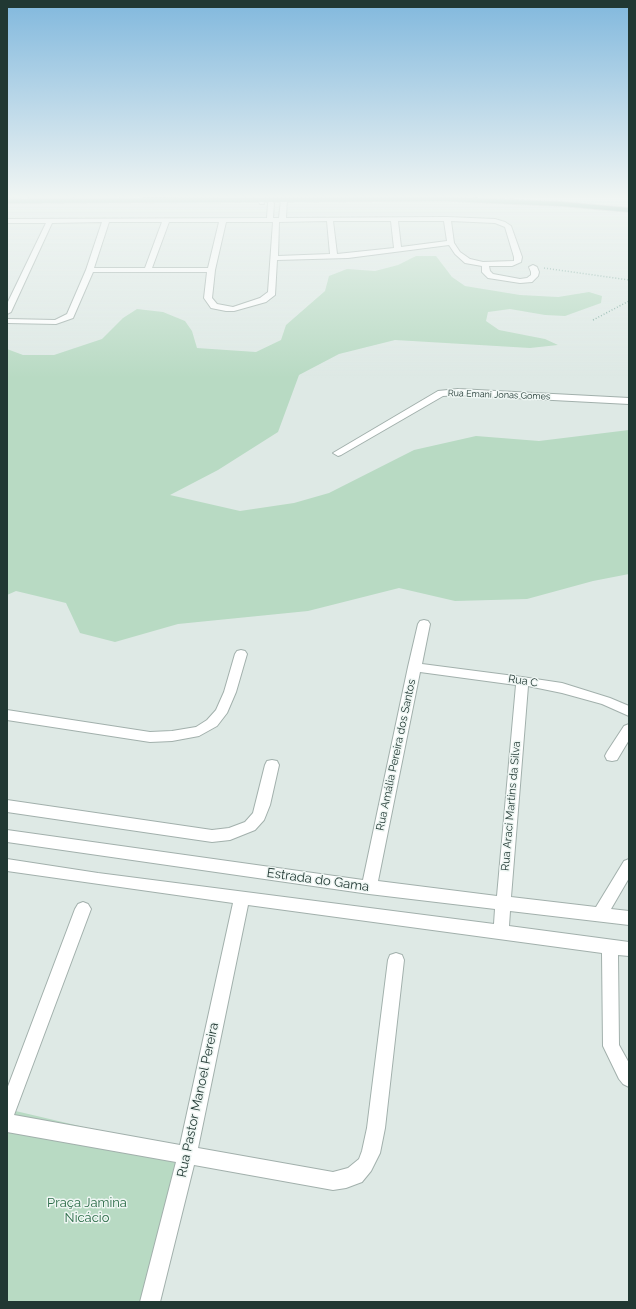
<!DOCTYPE html>
<html>
<head>
<meta charset="utf-8">
<style>
	body { margin:0 }
	#map { position:relative; width:636px; height:1309px; overflow:hidden; background:#dee9e5; font-family:Raleway,sans-serif }
	canvas { display:block }
	.frame { position:absolute; inset:0; border:8px solid #213833; pointer-events:none }
</style>
</head>
<body>
<div id="map">
<canvas width="636" height="1309"></canvas>
<div class="frame"></div>
</div>
<script>
const context = document.querySelector('canvas').getContext('2d');
context.lineJoin = 'round';
function fill(path, color) {
  context.fillStyle = color;
  context.fill(path, 'evenodd');
}
function shape(rows) {
  const path = new Path2D();
  for (const r of rows) {
    path.moveTo(r[0], r[1]);
    for (let i = 2; i < r.length; i += 2) path.lineTo(r[i], r[i + 1]);
  }
  return path;
}
function stroke(path, color, width, dash) {
  context.strokeStyle = color;
  context.lineWidth = width;
  context.lineCap = dash ? 'butt' : 'round';
  context.setLineDash(dash || []);
  context.stroke(path);
}
function label(font, color, halo, rows, align = 'center') {
  context.font = font + ' Raleway,sans-serif';
  context.lineWidth = 3;
  context.setLineDash([]);
  context.textBaseline = 'middle';
  context.strokeStyle = halo;
  context.fillStyle = color;
  for (const [text, x, y, turn = 0] of rows) {
    context.save();
    context.translate(x, y);
    context.rotate((+turn || 0) * Math.PI / 180);
    context.textAlign = isNaN(turn) ? turn : align;
    if (halo) context.strokeText(text, 0, 0);
    context.fillText(text, 0, 0);
    context.restore();
  }
}
fill(shape([
	[416,256,436,256,452,277,465,286,520,295,558,297,589,292,602,296,601,303,565,316,545,315,510,309,488,312,486,321,499,330,545,339,558,345,530,348,395,340,339,354,299,375,278,432,218,470,170,495,240,511,294,503,329,493,414,450,476,436,539,441,629,430,629,574,593,581,527,599,455,601,399,588,308,611,178,624,115,642,80,633,66,603,16,591,7,595,7,349,23,355,54,355,102,339,123,318,137,309,163,312,185,321,192,331,197,348,256,352,281,340,286,325,325,291,329,276,347,269,375,271,398,265],
	[7,1109,186,1151,146,1302,7,1302]
]), '#b8dac3');
const minor = shape([
	[7,195,16,195,13,197,7,197,7,195],
	[23,195,29,195,25,202,23,203,20,201,23,195],
	[103,195,106,197,105,198,74,202,71,200,74,198,103,195],
	[117,195,125,195,133,200,128,201,117,195],
	[257,195,263,195,264,204,260,204,257,195],
	[284,197,287,199,286,218,447,217,495,219,505,222,511,226,522,257,521,262,512,266,489,266,490,271,493,274,520,279,527,278,531,275,531,272,529,267,533,265,537,267,539,272,538,276,532,282,520,283,488,278,482,272,482,266,465,263,455,254,449,245,348,258,277,260,275,295,266,302,234,311,226,311,211,308,204,298,207,272,93,272,73,318,56,324,7,323,7,319,55,320,67,314,86,270,102,222,52,223,11,312,7,314,7,304,46,223,7,223,7,219,267,218,268,203,271,201,274,203,273,218,279,218,281,199,284,197],
	[327,221,330,254,278,256,279,222,327,221],
	[333,221,391,221,394,248,337,254,333,221],
	[398,221,444,221,447,241,401,247,398,221],
	[451,221,495,223,505,227,514,257,514,261,483,262,470,259,460,252,454,243,451,221],
	[109,222,162,222,145,268,94,268,109,222],
	[169,222,219,222,208,268,152,268,169,222],
	[226,222,273,222,268,292,260,298,233,307,217,304,212,298,215,270,226,222],
	[458,389,629,398,629,404,458,395,443,396,341,455,338,456,333,453,438,391,458,389],
	[424,620,428,621,430,624,422,664,522,677,562,683,610,698,629,706,629,716,602,704,562,693,528,686,511,897,596,907,624,861,629,859,629,878,611,909,629,911,629,925,510,911,509,926,629,942,629,956,618,955,619,1045,629,1063,629,1087,623,1084,619,1079,603,1046,602,953,248,905,198,1148,333,1172,348,1168,359,1159,362,1151,367,1128,388,960,390,955,396,953,402,955,404,960,385,1128,380,1153,371,1171,362,1182,346,1188,333,1190,194,1165,160,1302,140,1302,176,1162,7,1132,7,1089,75,909,78,904,83,902,88,904,91,909,14,1115,180,1145,233,903,7,871,7,859,98,873,494,924,495,909,369,894,7,842,7,830,363,880,408,667,418,624,420,621,424,620],
	[420,672,516,685,497,896,378,881,420,672],
	[241,650,245,651,247,654,236,692,227,713,217,726,199,736,172,741,150,742,7,720,7,710,150,732,172,731,196,727,207,720,216,710,224,692,235,654,237,651,241,650],
	[629,724,629,740,617,760,612,761,607,760,605,756,607,752,624,726,629,724],
	[272,760,277,761,279,765,270,805,264,820,255,830,230,840,212,842,7,812,7,800,212,830,229,828,245,822,253,813,265,765,267,761,272,760]
]);
const major = shape([
	[446,197,562,202,629,208,629,212,562,206,446,201,7,203,7,199,446,197]
]);
stroke(minor, '#a2b0ac', 2);
stroke(major, '#bcc3c2', 2);
stroke(shape([
	[544,268,629,280],
	[593,320,629,301]
]), '#80aba0', 1.5, [1, 2]);
fill(minor, '#fff');
fill(major, '#659d91');
const sky = context.createLinearGradient(0, 0, 0, 378);
sky.addColorStop(0, '#81b8dd');
sky.addColorStop(0.52, '#f0f5f3');
sky.addColorStop(1, '#f0f5f300');
context.fillStyle = sky;
context.fillRect(0, 0, 636, 378);
label('9px', '#213833', '#eef6f3', [
	["Rua Emani Jonas Gomes",499,395,2]
]);
label('11px', '#213833', '#eef6f3', [
	["Rua C",523,681,9],
	["Rua Amália Pereira dos Santos",396,755,-78],
	["Rua Araci Martins da Silva",511,806,-85]
]);
label('13px', '#213833', '#eef6f3', [
	["Estrada do Gama",318,880,8],
	["Rua Pastor Manoel Pereira",198,1100,-78]
]);
label('13px', '#2d6d49', '#eef6f3', [
	["Praça Jamina",87,1203],
	["Nicácio",87,1218]
]);
</script>
</body>
</html>
